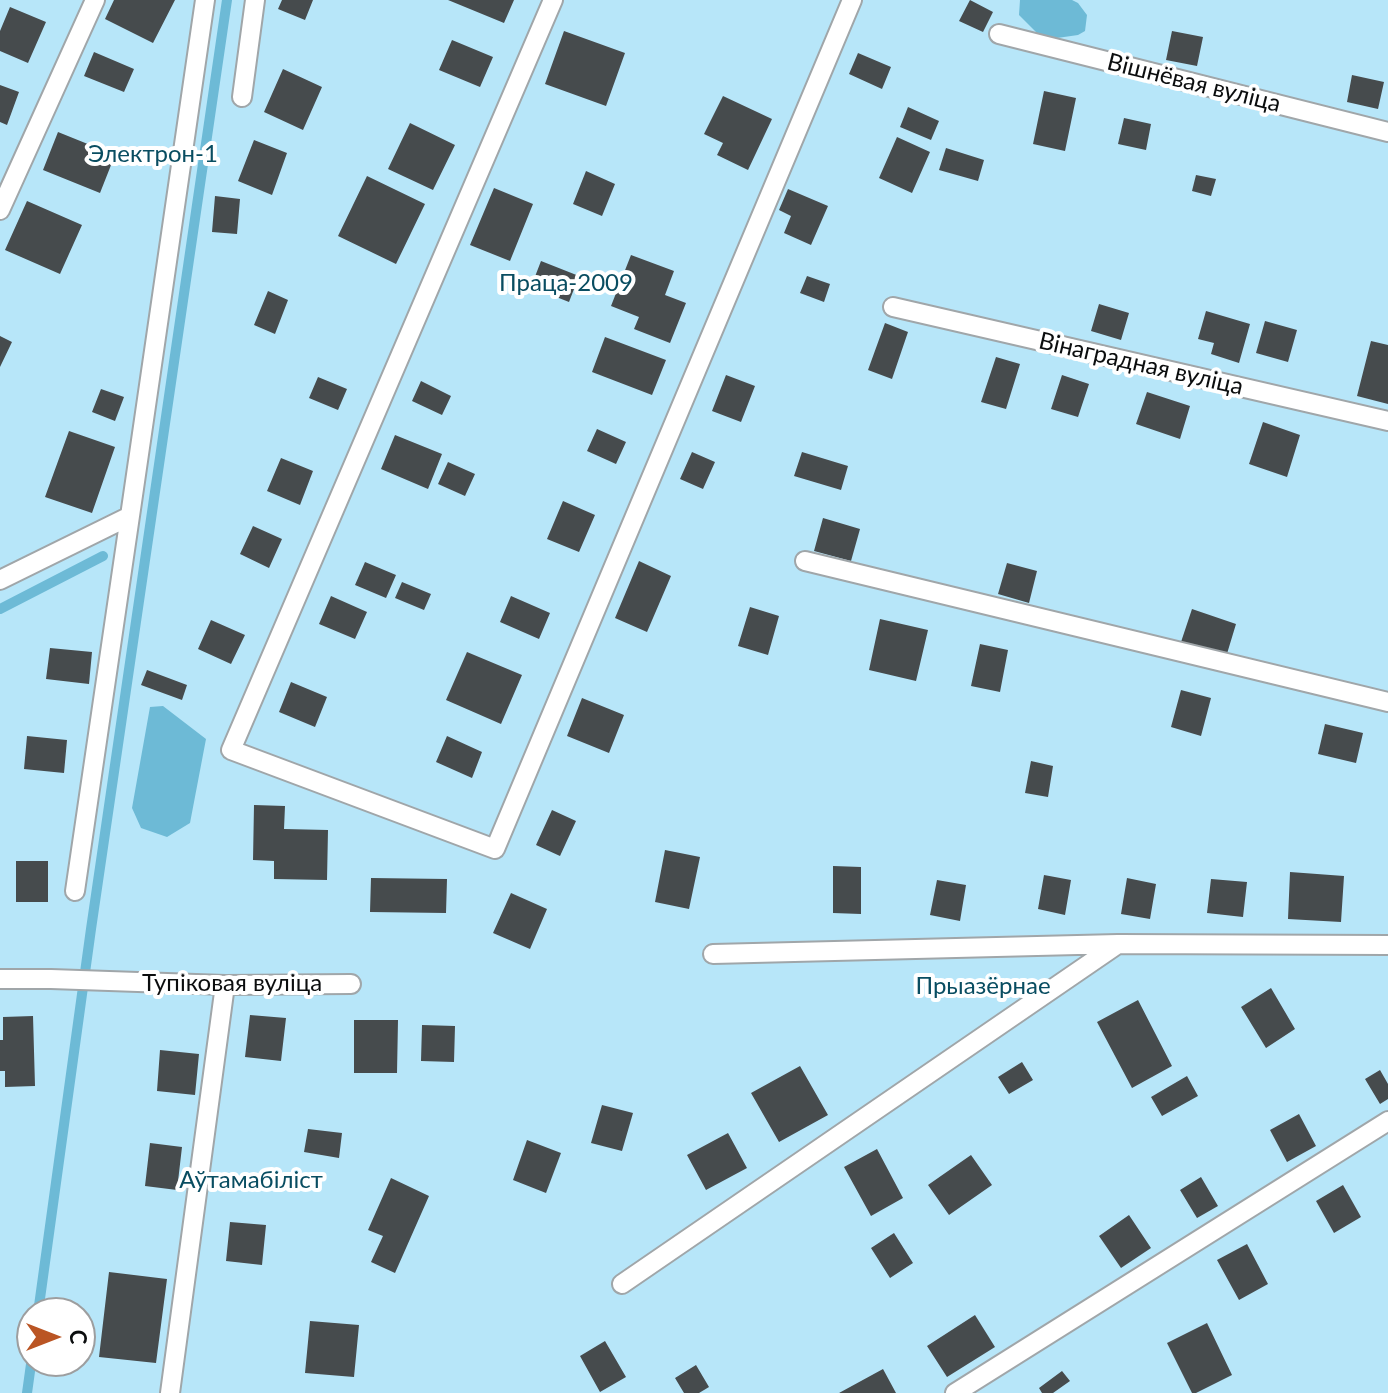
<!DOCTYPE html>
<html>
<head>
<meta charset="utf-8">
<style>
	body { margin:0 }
	#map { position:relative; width:1388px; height:1393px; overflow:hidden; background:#f4fafd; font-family:Lato,sans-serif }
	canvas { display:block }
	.north { position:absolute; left:16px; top:1297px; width:80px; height:80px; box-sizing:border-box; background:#fff; border:2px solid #9d9e9f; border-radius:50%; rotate:90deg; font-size:22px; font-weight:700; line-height:32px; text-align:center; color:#0b0d0e }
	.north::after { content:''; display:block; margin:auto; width:28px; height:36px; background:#ba5524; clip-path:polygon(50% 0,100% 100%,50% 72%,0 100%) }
</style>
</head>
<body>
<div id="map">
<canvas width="1388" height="1393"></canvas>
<div class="north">С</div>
</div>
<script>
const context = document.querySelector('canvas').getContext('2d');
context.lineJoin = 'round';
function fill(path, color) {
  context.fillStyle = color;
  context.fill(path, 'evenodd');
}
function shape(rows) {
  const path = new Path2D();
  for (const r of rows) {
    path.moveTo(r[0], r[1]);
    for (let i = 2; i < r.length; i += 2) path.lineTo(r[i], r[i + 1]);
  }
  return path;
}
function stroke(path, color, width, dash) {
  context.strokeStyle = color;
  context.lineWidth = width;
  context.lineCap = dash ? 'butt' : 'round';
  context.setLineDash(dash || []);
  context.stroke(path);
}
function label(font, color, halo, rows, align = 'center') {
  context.font = font + ' Lato,sans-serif';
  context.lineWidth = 8;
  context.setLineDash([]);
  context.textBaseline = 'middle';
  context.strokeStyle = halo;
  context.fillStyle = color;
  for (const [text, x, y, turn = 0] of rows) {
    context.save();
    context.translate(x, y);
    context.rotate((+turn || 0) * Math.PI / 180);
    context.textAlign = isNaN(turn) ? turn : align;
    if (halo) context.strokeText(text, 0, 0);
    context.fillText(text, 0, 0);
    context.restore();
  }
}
fill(shape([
	[0,0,1388,0,1388,1393,0,1393],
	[32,1313,80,1313,80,1361,32,1361]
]), '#b7e6f9');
fill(shape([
	[1020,0,1072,0,1078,3,1087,15,1085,31,1078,35,1057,38,1040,36,1019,15],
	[163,706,206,739,190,823,167,837,141,828,132,808,150,707]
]), '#6dbad6');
stroke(shape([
	[0,609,103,556],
	[38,1313,91,929,227,0],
	[27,1393,32,1357]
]), '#6dbad6', 10);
fill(shape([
	[114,0,175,0,153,43,105,19],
	[282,0,313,0,305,20,278,9],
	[448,0,514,0,504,23],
	[970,0,993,12,983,32,959,21],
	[10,7,46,22,28,63,0,51,0,31],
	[564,31,625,53,606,106,545,84],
	[1172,31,1203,37,1197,66,1166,60],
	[452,40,493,57,480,87,439,70],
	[94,52,134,69,124,92,84,76],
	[858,53,891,67,882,89,849,74],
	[283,69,322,87,303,130,264,112],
	[1352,75,1384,82,1378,109,1347,102],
	[0,85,19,92,7,125,0,122],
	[1044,91,1076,98,1065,151,1033,144],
	[723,96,772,119,748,170,717,155,723,143,704,134],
	[908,107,939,121,931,140,900,127],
	[1124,118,1151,124,1146,150,1118,144],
	[410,123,455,145,433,190,388,169],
	[58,132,115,155,100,193,43,170],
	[897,137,930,152,912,193,879,178],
	[254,140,287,153,272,195,238,181],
	[946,148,984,160,978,181,939,170],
	[586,171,615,184,602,216,573,204],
	[1196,175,1216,179,1211,196,1192,191],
	[367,176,425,204,396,264,338,236],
	[494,188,533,204,510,261,470,245],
	[788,189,828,206,811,245,784,233,791,216,779,210],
	[215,196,240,199,237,234,212,232],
	[27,201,82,225,60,274,5,250],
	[631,255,674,271,665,295,686,303,670,343,634,329,639,317,611,306],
	[541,261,579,276,569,302,531,287],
	[807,276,830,284,824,302,800,293],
	[268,291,288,300,275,334,254,325],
	[1099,304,1129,313,1121,340,1091,331],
	[1206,311,1250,324,1239,363,1211,354,1214,343,1198,339],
	[1265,321,1297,330,1288,362,1256,353],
	[885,323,908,332,892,379,868,370],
	[0,336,12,342,0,367],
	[605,337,666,360,652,395,592,372],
	[1371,341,1388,345,1388,404,1357,396],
	[996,357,1020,364,1006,409,981,402],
	[726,375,755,386,741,422,712,411],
	[1062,375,1089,384,1078,417,1051,409],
	[318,377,347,389,338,410,309,398],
	[421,381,451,396,442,415,412,401],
	[101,389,124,397,115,421,92,412],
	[1147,392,1190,406,1180,439,1136,424],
	[1263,422,1300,435,1287,477,1249,464],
	[597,429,626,442,616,464,587,451],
	[69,431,115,447,92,513,45,497],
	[395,435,442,454,428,489,381,469],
	[692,452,715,462,703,489,680,479],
	[802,452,848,466,841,490,794,476],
	[281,458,313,471,300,505,267,491],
	[448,462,475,474,465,496,438,484],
	[563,501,595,515,579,552,547,539],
	[823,518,860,529,851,561,814,551],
	[253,526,282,539,269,568,240,554],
	[639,561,671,576,647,632,615,618],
	[365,562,396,575,386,598,355,585],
	[1007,563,1037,571,1029,603,998,594],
	[402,582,431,594,424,610,395,598],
	[331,596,367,612,355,639,319,624],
	[511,596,550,613,539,639,500,622],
	[750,607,779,616,768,655,738,646],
	[1192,609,1236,624,1226,657,1181,642],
	[880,619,928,630,916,681,869,670],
	[211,620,245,635,231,664,198,649],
	[980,644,1008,650,1000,692,971,686],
	[50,648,92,652,89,684,46,679],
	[467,652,522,675,501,724,446,700],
	[147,670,187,685,182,700,141,685],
	[291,682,327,697,315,727,279,712],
	[1181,690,1211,698,1201,736,1171,727],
	[582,698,624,715,609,753,567,736],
	[1325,724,1363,733,1356,763,1318,754],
	[27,736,67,740,64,773,24,769],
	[447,736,482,752,472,778,436,762],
	[1031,761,1053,766,1048,797,1025,793],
	[254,805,285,806,284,829,328,830,327,880,274,879,274,861,253,860],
	[552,810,576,821,560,856,536,845],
	[665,850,700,857,689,909,655,902],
	[16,861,48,861,48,902,16,902],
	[833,866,861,867,861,914,833,913],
	[1290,872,1344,876,1341,922,1288,919],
	[1044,875,1071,880,1065,915,1038,909],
	[371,878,447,879,446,913,370,912],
	[1127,878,1156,884,1150,919,1121,914],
	[1211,879,1247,882,1243,917,1207,913],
	[937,880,966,885,960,921,930,915],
	[511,893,547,909,530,949,493,933],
	[1271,988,1295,1029,1266,1048,1241,1007],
	[1138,1000,1172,1066,1132,1088,1097,1022],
	[250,1015,286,1018,281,1061,245,1057],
	[33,1016,35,1086,5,1087,5,1071,0,1071,0,1040,3,1040,3,1017],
	[354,1020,398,1020,397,1073,354,1073],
	[422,1025,455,1026,454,1062,421,1061],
	[160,1050,199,1054,195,1095,157,1091],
	[1022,1062,1033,1080,1009,1094,998,1077],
	[800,1066,828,1115,779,1142,751,1093],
	[1380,1070,1388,1084,1388,1099,1380,1104,1365,1079],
	[1187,1076,1198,1096,1162,1116,1151,1097],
	[602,1105,633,1113,622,1151,591,1143],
	[1299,1114,1316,1146,1287,1162,1270,1130],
	[308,1129,342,1133,339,1158,304,1152],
	[728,1133,747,1168,706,1190,687,1155],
	[527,1140,561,1153,546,1193,513,1180],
	[150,1143,182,1147,177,1190,145,1186],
	[877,1149,903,1198,871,1216,844,1167],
	[971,1155,992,1185,949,1215,928,1185],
	[1201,1177,1218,1206,1197,1218,1180,1190],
	[391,1178,429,1196,395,1273,371,1262,383,1236,368,1230],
	[1343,1185,1361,1217,1334,1233,1316,1201],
	[1129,1215,1151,1248,1121,1268,1099,1236],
	[230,1222,266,1225,262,1265,226,1261],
	[894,1233,913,1263,890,1278,871,1248],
	[1247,1244,1268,1284,1239,1300,1217,1260],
	[109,1272,167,1279,156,1363,99,1357],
	[975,1315,995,1347,947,1377,927,1346],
	[310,1321,359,1325,354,1377,305,1373],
	[1207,1323,1232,1375,1196,1393,1192,1393,1167,1343],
	[605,1341,626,1377,600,1392,580,1356],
	[696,1365,709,1387,699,1393,684,1393,675,1378],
	[883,1369,896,1393,839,1393],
	[1062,1371,1070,1381,1053,1393,1042,1393,1039,1388]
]), '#464b4d');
const lane = shape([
	[553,0,231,750,495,849,852,0],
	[999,34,1388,132],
	[242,97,255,0],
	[0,210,95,0],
	[893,307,1388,421],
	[805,561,1388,702],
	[0,580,130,516,205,0],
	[75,891,130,516],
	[713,954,1118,944,1388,945],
	[0,979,51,979,225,985,351,984],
	[622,1284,1118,944],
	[170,1393,225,985],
	[955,1393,1388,1121]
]);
stroke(lane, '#a0a6a9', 22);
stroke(lane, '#fff', 18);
label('24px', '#0b0d0e', '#fff', [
	["Вішнёвая вуліца",1194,83,14],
	["Вінаградная вуліца",1141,364,13],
	["Тупіковая вуліца",232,983]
]);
label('24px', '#094d61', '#fff', [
	["Электрон-1",153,154],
	["Праца-2009",566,283],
	["Прыазёрнае",983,986],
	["Аўтамабіліст",251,1180]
]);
</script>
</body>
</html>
